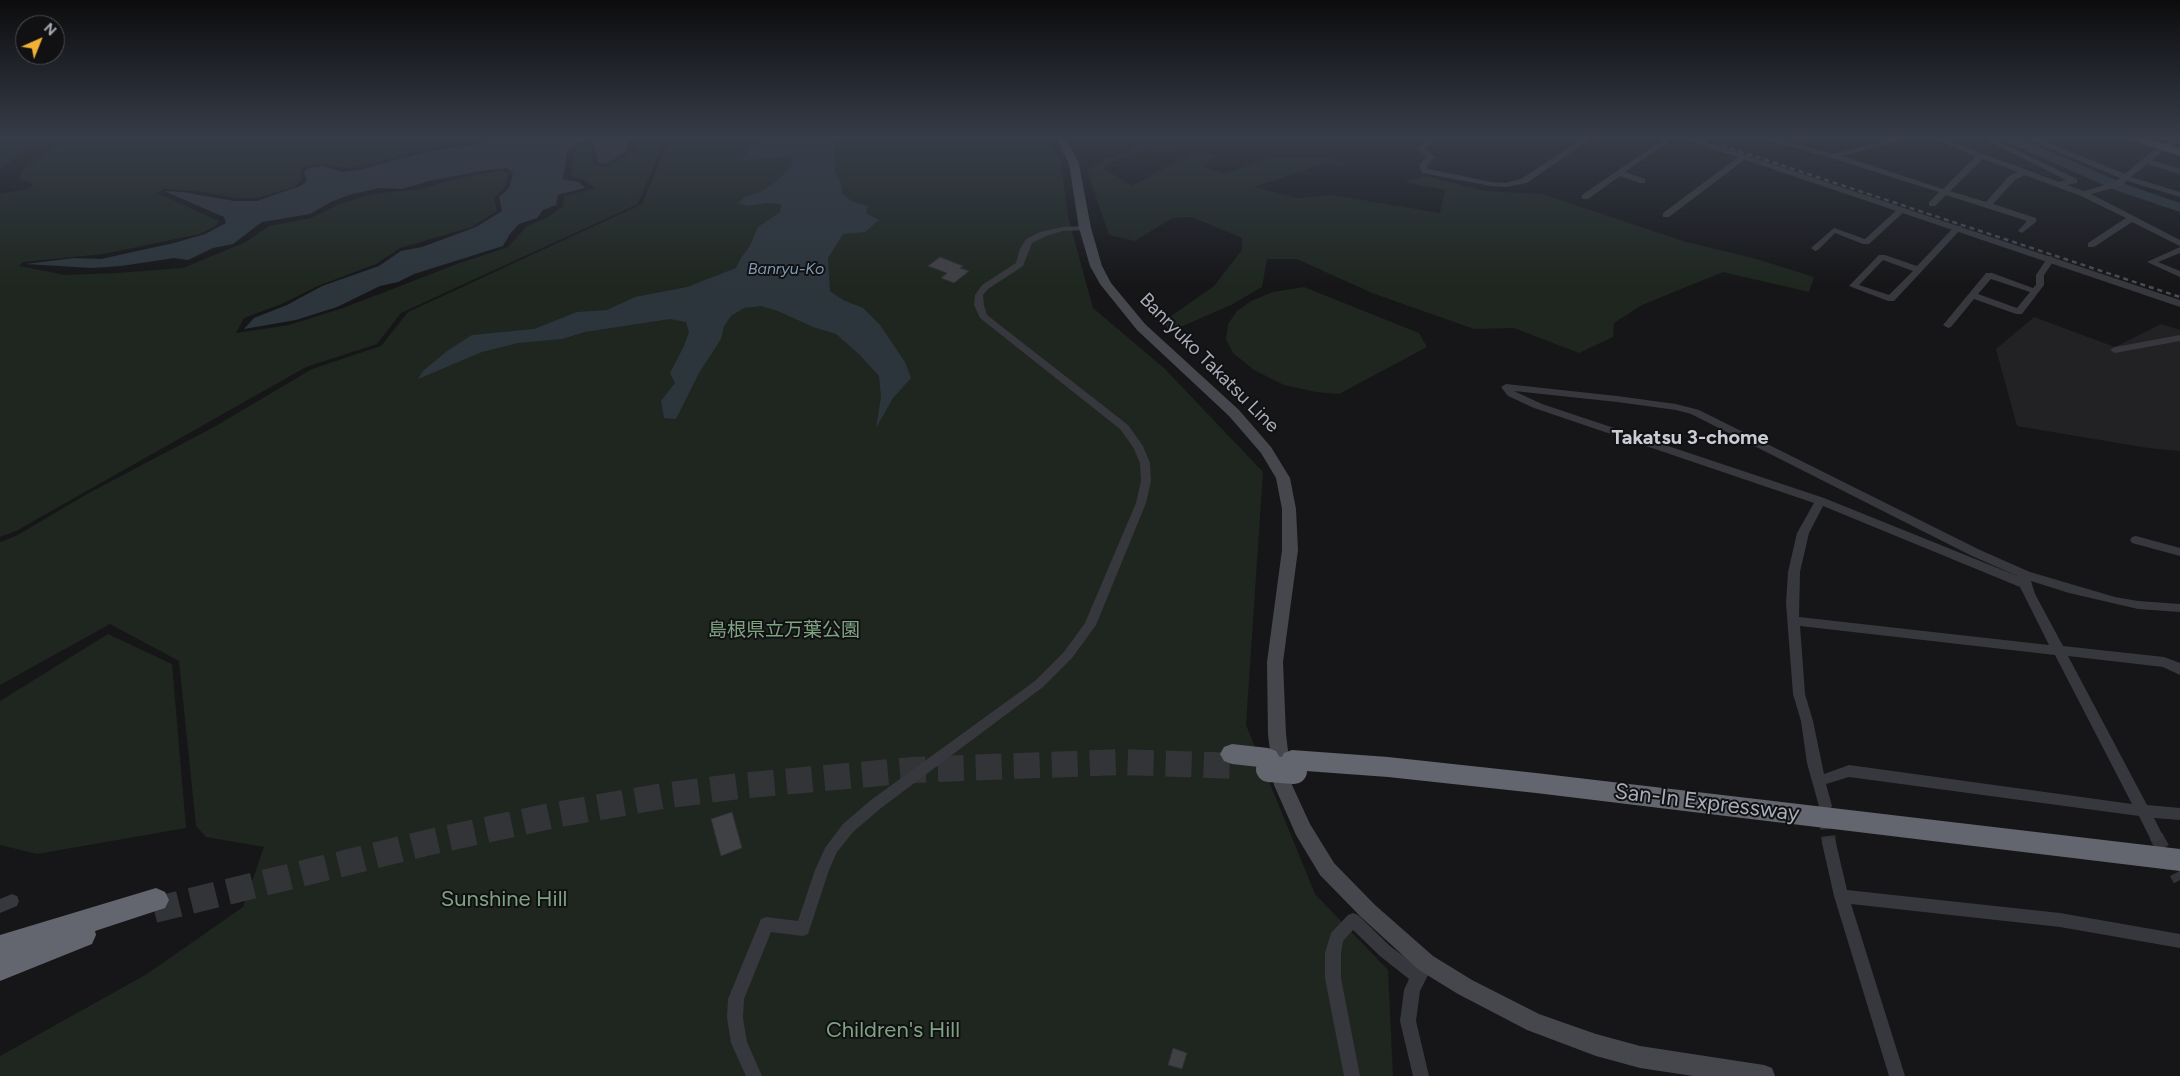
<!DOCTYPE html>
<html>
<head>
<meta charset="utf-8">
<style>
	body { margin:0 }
	#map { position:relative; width:2180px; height:1076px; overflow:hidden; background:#161618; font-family:Figtree,sans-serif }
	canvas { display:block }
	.north { position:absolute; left:15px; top:15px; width:50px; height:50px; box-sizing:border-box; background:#111113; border:1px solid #4d4f55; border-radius:50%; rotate:44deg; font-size:14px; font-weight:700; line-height:20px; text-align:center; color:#a8adb8 }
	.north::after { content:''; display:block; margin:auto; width:18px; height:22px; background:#f2b134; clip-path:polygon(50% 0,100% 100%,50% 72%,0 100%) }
</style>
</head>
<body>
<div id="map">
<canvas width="2180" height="1076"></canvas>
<div class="north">N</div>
</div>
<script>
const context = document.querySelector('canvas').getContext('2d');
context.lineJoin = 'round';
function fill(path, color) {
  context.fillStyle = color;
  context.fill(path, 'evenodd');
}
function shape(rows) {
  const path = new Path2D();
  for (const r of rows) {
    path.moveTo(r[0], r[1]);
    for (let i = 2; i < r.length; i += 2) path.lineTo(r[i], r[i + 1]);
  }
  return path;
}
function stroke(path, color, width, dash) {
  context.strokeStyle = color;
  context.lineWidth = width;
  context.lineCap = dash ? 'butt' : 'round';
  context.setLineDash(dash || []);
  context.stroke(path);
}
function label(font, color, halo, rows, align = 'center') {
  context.font = font + ' Figtree,"Noto Sans JP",sans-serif';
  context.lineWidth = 4;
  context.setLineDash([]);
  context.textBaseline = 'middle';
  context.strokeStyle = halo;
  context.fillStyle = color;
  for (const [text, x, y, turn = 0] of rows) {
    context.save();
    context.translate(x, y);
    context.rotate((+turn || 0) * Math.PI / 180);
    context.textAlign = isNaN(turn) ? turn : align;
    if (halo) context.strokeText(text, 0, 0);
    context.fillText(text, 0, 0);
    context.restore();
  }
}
fill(shape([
	[2034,317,2115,347,2161,324,2180,330,2180,451,2148,448,2017,426,1996,349]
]), '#222225');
fill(shape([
	[0,137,47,137,0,169],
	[70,137,497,137,427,150,349,169,326,164,307,166,300,170,302,180,294,187,258,198,235,198,203,192,164,189,157,193,219,221,216,226,200,234,103,254,23,262,19,266,65,275,118,273,183,268,246,242,269,226,311,218,337,205,362,197,387,192,422,189,459,178,502,170,509,174,504,189,494,198,497,211,472,227,400,248,376,264,318,286,284,303,244,318,236,333,289,325,343,308,460,263,508,247,527,226,548,217,563,206,564,196,595,188,584,180,571,176,574,153,577,146,586,144,590,147,593,164,605,167,634,151,639,141,649,137,666,137,638,204,401,313,377,344,306,367,16,531,0,537,0,194,31,188,33,184,19,179,23,169],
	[670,137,1045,137,1061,162,1068,217,1093,308,1164,368,1263,472,1246,725,1315,894,1388,970,1393,1076,0,1076,0,1056,147,974,243,907,264,847,206,837,196,826,179,661,110,624,0,685,0,542,16,536,87,494,214,427,312,369,381,346,408,312,642,204],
	[1129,137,1184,137,1183,143,1173,152,1146,149,1121,158,1103,168,1132,186,1171,164,1203,150,1216,156,1203,166,1223,174,1266,159,1319,157,1347,163,1320,165,1254,187,1297,198,1332,195,1440,213,1445,190,1404,182,1425,176,1485,191,1542,194,1686,242,1753,258,1814,277,1809,292,1723,272,1642,305,1614,323,1613,337,1579,353,1514,328,1474,329,1372,293,1297,259,1267,259,1262,287,1231,305,1169,332,1164,321,1214,286,1242,250,1242,238,1192,217,1172,218,1135,241,1109,235,1087,170,1108,158,1131,151,1135,145],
	[1304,287,1419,333,1427,347,1339,394,1316,392,1284,385,1254,370,1233,353,1226,339,1228,324,1237,311,1251,301,1273,292],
	[108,634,172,664,186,828,37,854,0,845,0,701]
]), '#1e261f');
fill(shape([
	[503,137,640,137,630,140,626,151,607,164,598,163,594,143,589,140,578,143,570,147,567,152,563,179,579,182,585,188,558,195,556,205,543,210,537,218,519,224,510,234,503,246,414,274,398,282,380,286,337,307,296,320,244,329,254,318,287,305,322,286,379,266,401,251,422,247,476,227,502,211,499,197,509,188,513,173,507,168,481,171,429,181,402,189,379,188,349,195,331,202,310,214,262,222,233,244,213,248,188,260,174,258,121,266,92,268,26,264,74,258,101,259,174,243,205,234,226,223,224,217,164,191,183,192,234,201,257,201,300,186,307,181,304,171,309,168,323,166,343,172,358,170,429,151,467,146],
	[775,137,832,137,835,140,835,172,841,183,842,193,851,201,868,206,866,213,879,220,865,232,843,234,828,258,830,291,843,300,863,308,880,325,905,362,911,378,893,398,876,428,881,397,879,376,859,354,836,334,813,327,778,311,761,306,744,308,731,316,724,326,721,339,699,373,676,419,664,418,661,401,675,383,670,373,684,346,689,332,686,322,670,319,585,332,562,339,518,343,482,352,418,379,423,371,447,351,472,335,534,329,577,312,607,310,635,297,687,287,736,268,741,258,750,246,758,227,780,212,781,204,766,203,748,206,738,203,745,197,761,192,778,180,792,165,791,157,741,160,747,155,748,147]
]), '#2c353c');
fill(shape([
	[2000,137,2017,137,2125,184,2180,203,2180,212,2115,190,2002,140,2000,137]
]), '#2c353c');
const building = shape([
	[940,257,963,266,960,268,969,271,954,283,941,278,947,273,928,266,940,257],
	[732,812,742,848,721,856,711,819,732,812],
	[1173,1048,1187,1053,1182,1069,1168,1065,1173,1048]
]);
fill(building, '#404145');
stroke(building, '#303034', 1);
stroke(shape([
	[1826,815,1829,843],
	[2156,836,2180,880]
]), '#333438', 14, [14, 7]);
stroke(shape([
	[154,910,430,842,555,815,663,796,739,786,913,770,1121,762,1237,766]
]), '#333438', 26, [26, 12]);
fill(shape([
	[1432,137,1441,137,1425,148,1435,157,1427,165,1428,169,1491,182,1505,183,1521,179,1585,137,1593,137,1527,183,1505,187,1491,186,1422,173,1419,165,1427,157,1416,148,1432,137],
	[1667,137,1675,137,1625,172,1645,179,1645,183,1639,183,1620,176,1588,199,1582,199,1582,195,1667,137],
	[1758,137,1769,137,1834,154,1897,137,1907,137,1907,139,1842,156,1943,189,1976,156,1928,137,1938,137,2059,182,2066,180,1980,137,1989,137,2077,179,2077,183,2067,185,2084,191,2115,182,2120,178,2027,139,2027,137,2036,137,2125,174,2156,148,2180,137,2180,141,2169,150,2162,152,2152,160,2180,169,2180,174,2147,164,2131,177,2180,192,2180,197,2127,181,2121,186,2091,194,2180,240,2180,246,2132,222,2094,247,2088,247,2088,243,2126,218,2081,196,2025,175,2015,180,1993,204,2036,218,2036,222,2022,233,2018,231,2027,221,1946,195,1935,206,1929,206,1929,202,1939,192,1831,158,1758,137],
	[1983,159,2018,172,2009,176,1986,202,1950,191,1983,159],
	[1741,155,1748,157,1669,217,1663,217,1663,213,1741,155],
	[1899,208,1906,210,1869,244,1863,244,1835,233,1818,250,1815,251,1811,248,1834,228,1865,239,1899,208],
	[1085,226,1089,228,1088,230,1063,231,1046,236,1032,243,1023,266,988,289,983,295,984,305,987,315,1128,425,1143,446,1150,463,1151,481,1146,503,1096,625,1072,658,1043,687,881,808,853,832,837,852,829,870,808,934,803,936,771,932,744,999,743,1018,747,1042,762,1076,746,1076,731,1043,727,1018,728,999,761,919,766,917,798,921,815,870,825,848,843,824,871,800,1035,681,1064,652,1085,623,1136,503,1141,481,1140,463,1133,447,1120,429,980,318,974,305,975,295,982,285,1016,263,1020,249,1026,239,1040,232,1063,227,1085,226],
	[1955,226,1961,226,1962,228,1894,301,1888,301,1849,286,1879,255,1885,255,1917,266,1955,226],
	[1883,260,1913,271,1889,295,1859,285,1883,260],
	[2180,247,2180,253,2158,262,2180,271,2180,277,2147,262,2180,247],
	[2051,256,2055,259,2044,275,2044,285,2022,314,2016,314,1974,299,1951,327,1948,328,1943,325,1986,273,1992,273,2033,288,2036,285,2036,275,2048,257,2051,256],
	[1991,279,2030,292,2017,308,1978,294,1991,279],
	[2180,335,2180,341,2115,353,2110,350,2115,347,2180,335],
	[1506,384,1617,396,1676,404,1699,410,1980,550,2030,572,2115,597,2138,601,2180,604,2180,612,2138,609,2069,593,2031,581,2035,594,2063,646,2164,657,2180,663,2180,675,2163,667,2068,656,2147,805,2180,808,2180,820,2154,818,2163,836,2161,840,2156,842,2151,840,2139,816,1849,777,1826,784,1832,806,1830,810,1825,812,1820,810,1807,763,1801,721,1793,694,1786,603,1788,572,1797,533,1814,503,1534,408,1508,396,1501,387,1506,384],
	[1514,391,1617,402,1676,410,1691,414,1972,556,2020,577,1824,498,1542,404,1514,391],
	[1823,506,2020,587,2049,645,1799,617,1800,572,1809,533,1823,506],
	[1800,626,2055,655,2132,804,1849,765,1824,774,1813,721,1805,694,1800,626],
	[2136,536,2180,548,2180,556,2132,543,2130,540,2132,537,2136,536],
	[1829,837,1834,839,1836,843,1847,890,2060,913,2180,934,2180,948,2060,927,1851,904,1905,1076,1889,1076,1834,896,1822,843,1824,839,1829,837],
	[12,894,17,896,19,901,17,906,0,913,0,899,12,894],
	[1353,913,1358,915,1390,946,1417,966,1422,964,1427,966,1430,971,1420,991,1416,1021,1429,1076,1413,1076,1400,1021,1404,990,1409,979,1380,956,1353,930,1343,941,1341,953,1341,978,1360,1076,1344,1076,1325,978,1325,953,1331,933,1348,915,1353,913]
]), '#37383d');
fill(shape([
	[1678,137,1691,137,2180,300,2180,307,1678,137]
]), '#37383d');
fill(shape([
	[1056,137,1066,137,1079,164,1091,228,1102,266,1111,283,1145,324,1239,410,1271,447,1290,478,1296,509,1298,550,1283,662,1286,734,1292,785,1310,824,1334,863,1375,905,1433,956,1472,980,1539,1014,1596,1034,1640,1046,1764,1065,1772,1068,1775,1076,1693,1076,1640,1068,1596,1056,1527,1030,1458,994,1419,970,1361,917,1320,875,1296,835,1274,785,1268,734,1267,662,1282,550,1282,509,1276,478,1261,453,1229,416,1137,330,1100,284,1090,266,1079,228,1069,164,1056,137]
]), '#45474d');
fill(shape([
	[2125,137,2142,137,2180,148,2180,156,2127,139,2125,137]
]), '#5b5e65');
fill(shape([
	[1232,744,1268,748,1276,751,1280,758,1276,765,1268,768,1232,764,1224,761,1220,754,1224,747,1232,744],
	[1292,750,1388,757,1536,773,2180,849,2180,871,1536,793,1388,777,1292,770,1284,767,1280,760,1284,753,1292,750],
	[156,888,165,892,169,900,165,908,95,931,96,935,92,944,0,981,0,935,156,888]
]), '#63666e');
stroke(shape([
	[1696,137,2180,297]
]), '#4a4c52', 2.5, [5, 4]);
stroke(shape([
	[1269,769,1294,771]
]), '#63666e', 26);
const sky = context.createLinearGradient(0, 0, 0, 287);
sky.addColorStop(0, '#0c0c0d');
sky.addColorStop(0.48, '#363c48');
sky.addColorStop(1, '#363c4800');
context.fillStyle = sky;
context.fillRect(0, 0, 2180, 287);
label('italic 16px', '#7f9bb3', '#111113', [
	["Banryu-Ko",786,269]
]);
label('19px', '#a8adb8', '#111113', [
	["Banryuko Takatsu Line",1209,363,45]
]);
label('19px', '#7fa381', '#111113', [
	["島根県立万葉公園",784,630]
]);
label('bold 20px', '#c9ccd4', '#111113', [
	["Takatsu 3-chome",1690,438]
]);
label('22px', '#a8adb8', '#111113', [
	["San-In Expressway",1707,803,7]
]);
label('22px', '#7fa381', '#111113', [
	["Sunshine Hill",504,900],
	["Children's Hill",893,1031]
]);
</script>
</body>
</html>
